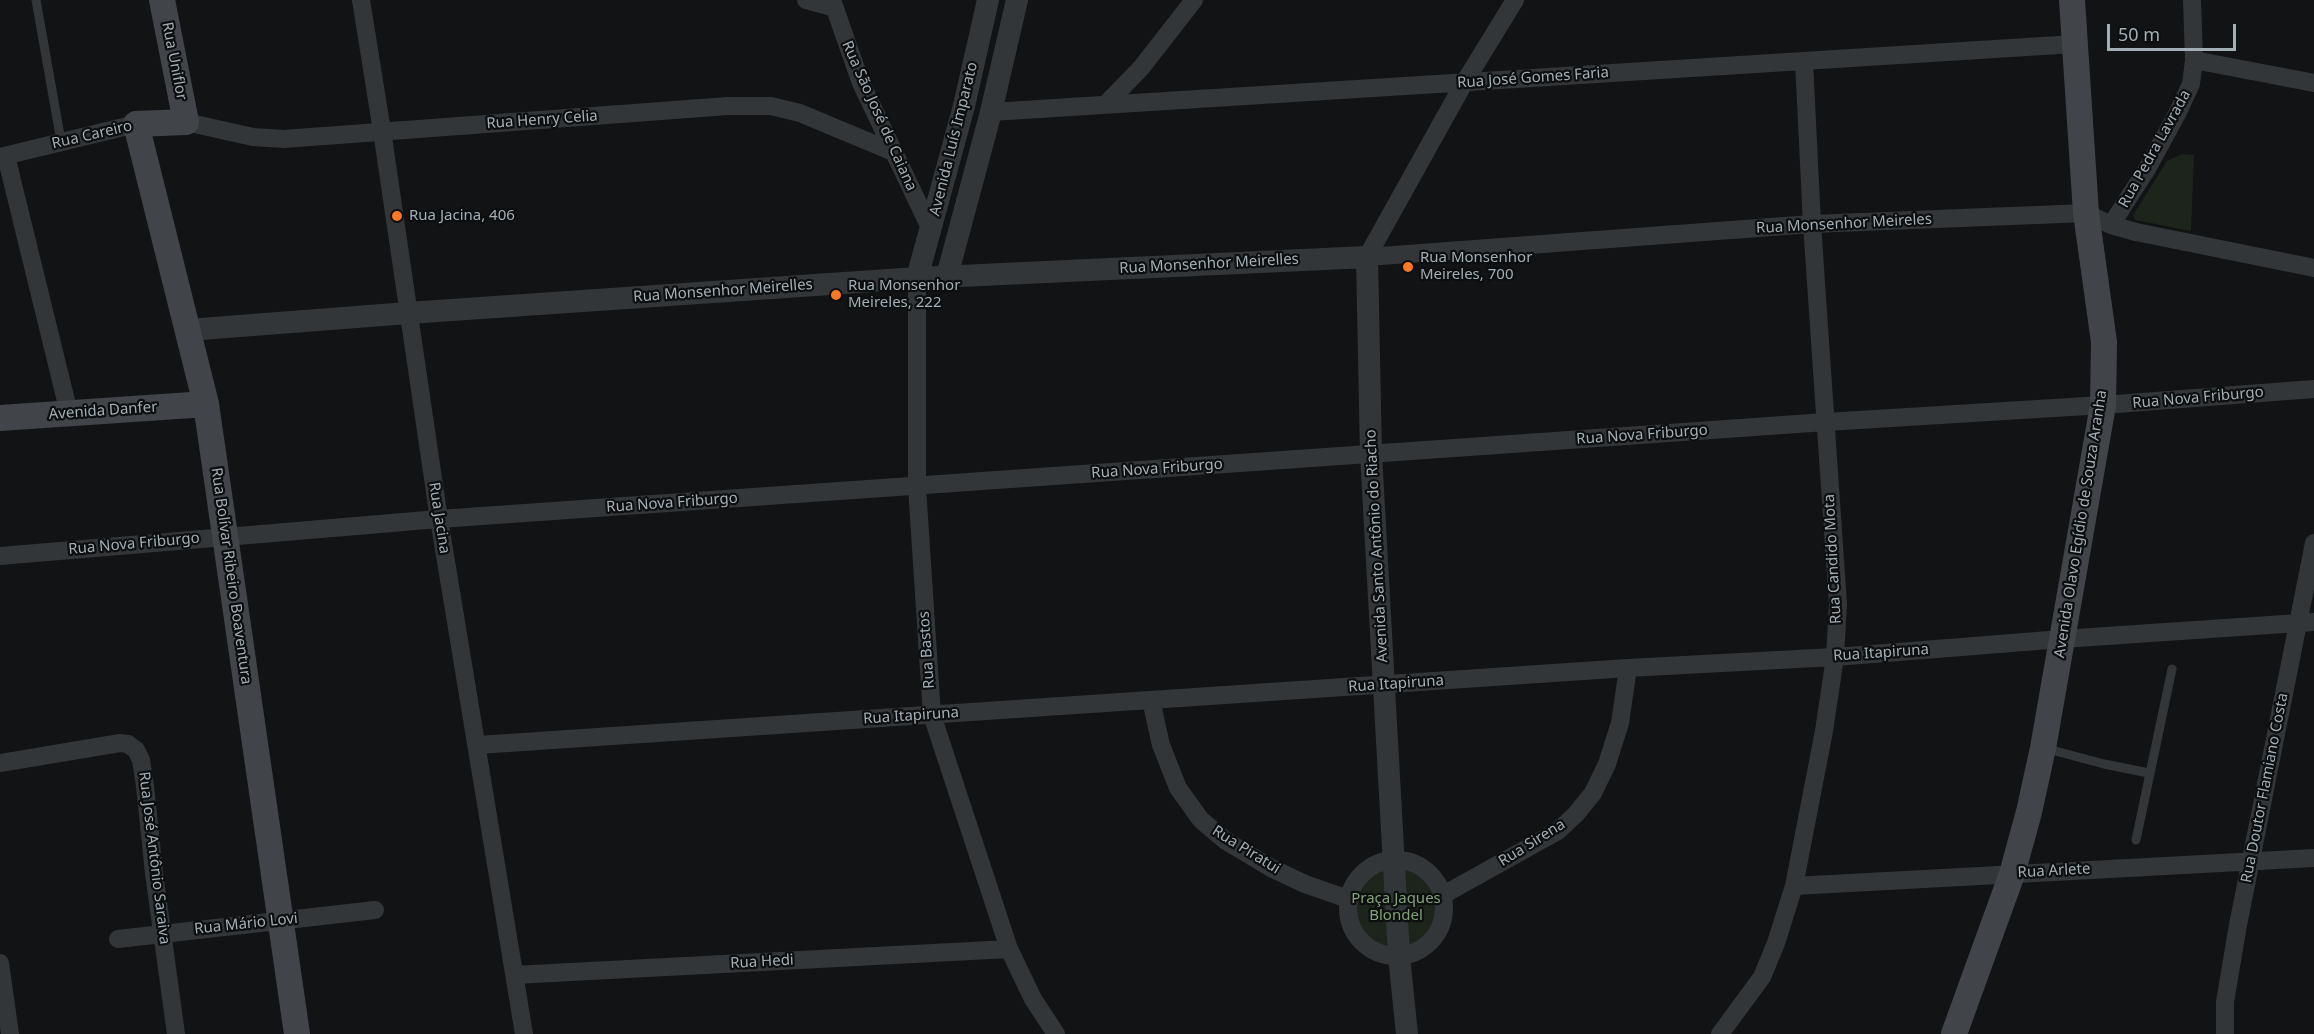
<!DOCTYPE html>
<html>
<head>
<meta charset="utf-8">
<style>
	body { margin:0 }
	#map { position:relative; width:2314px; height:1034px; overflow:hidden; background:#121314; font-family:"Noto Sans",sans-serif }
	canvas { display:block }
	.scale { position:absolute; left:2107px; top:24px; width:129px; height:27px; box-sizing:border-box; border:3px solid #a3aeb5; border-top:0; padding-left:8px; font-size:18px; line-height:21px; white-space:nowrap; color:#a3aeb5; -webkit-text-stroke:4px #0d0e0f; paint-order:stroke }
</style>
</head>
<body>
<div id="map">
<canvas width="2314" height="1034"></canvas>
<div class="scale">50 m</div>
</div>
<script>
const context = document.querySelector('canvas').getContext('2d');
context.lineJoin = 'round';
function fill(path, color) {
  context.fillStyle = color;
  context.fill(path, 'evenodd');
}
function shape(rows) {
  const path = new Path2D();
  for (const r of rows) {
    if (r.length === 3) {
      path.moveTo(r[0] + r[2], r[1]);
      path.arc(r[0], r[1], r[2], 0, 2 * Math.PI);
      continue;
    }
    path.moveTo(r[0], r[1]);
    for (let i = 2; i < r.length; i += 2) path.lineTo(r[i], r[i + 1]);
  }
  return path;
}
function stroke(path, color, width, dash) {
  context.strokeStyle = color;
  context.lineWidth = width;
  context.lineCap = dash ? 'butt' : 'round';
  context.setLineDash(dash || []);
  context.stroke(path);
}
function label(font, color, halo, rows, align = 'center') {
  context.font = font + ' "Noto Sans",sans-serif';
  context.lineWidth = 4.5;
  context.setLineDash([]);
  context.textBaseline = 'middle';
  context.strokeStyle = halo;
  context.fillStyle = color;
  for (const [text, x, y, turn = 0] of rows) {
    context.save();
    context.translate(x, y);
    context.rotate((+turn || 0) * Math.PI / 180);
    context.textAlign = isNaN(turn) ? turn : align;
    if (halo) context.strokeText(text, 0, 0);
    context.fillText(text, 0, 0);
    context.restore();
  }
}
fill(shape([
	[2182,154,2194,155,2191,231,2135,220,2133,215,2167,161],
	[1396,907,45]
]), '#1d241c');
stroke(shape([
	[36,0,61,141],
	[2044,748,2104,764,2149,773],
	[2136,840,2172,669]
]), '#333639', 9);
stroke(shape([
	[361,0,382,131,439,519,524,1034],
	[806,0,832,7],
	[832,0,861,83,931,230],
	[2194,60,2314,83],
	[1105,105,1141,68,1194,0],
	[991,112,2074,44],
	[186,122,253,137,284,139,728,106,771,106,800,113,891,151],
	[6,156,69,413],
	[0,157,136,124],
	[2111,225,2147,169,2177,114,2191,84,2194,60,2192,0],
	[1367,257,1812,224,2086,213,2111,225,2136,232,2314,268],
	[1367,257,1464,83,1515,0],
	[917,278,917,487,932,715,1009,949,1033,999,1056,1034],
	[0,556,439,519,1826,422,2103,405,2314,389],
	[1151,700,1161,745,1178,788,1201,820,1226,841,1271,868,1305,884,1348,899],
	[478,745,1628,668,1835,657,2062,639,2314,622],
	[0,763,120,743,128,744,136,750,141,760,145,786,154,873,176,1034],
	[1396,908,48],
	[1794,886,2314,858],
	[1443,895,1558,831,1576,814,1593,793,1607,764,1620,723,1628,668],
	[118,939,375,910],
	[0,963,10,1034],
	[514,975,1009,949],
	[1720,1034,1762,977,1776,943,1794,886,1824,731,1835,657,1838,604,1812,224,1804,61],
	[2225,1034,2225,1002,2238,925,2314,543]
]), '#333639', 18);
stroke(shape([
	[947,276,991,112,1017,0],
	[917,278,964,106,988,0],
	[188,330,408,313,917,278,1367,257,1371,454,1399,956,1407,1034]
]), '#333639', 22);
stroke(shape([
	[162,0,186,122,136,124,206,404,297,1034],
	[0,418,206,404],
	[1954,1034,2012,874,2029,812,2043,748,2103,405,2104,342,2086,213,2072,0]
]), '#414549', 26);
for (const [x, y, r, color] of [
	[397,216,6,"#fb7823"],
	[1408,267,6,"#fb7823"],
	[836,295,6,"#fb7823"]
]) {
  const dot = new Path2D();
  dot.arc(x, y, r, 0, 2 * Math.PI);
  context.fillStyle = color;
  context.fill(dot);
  stroke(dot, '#0d0e0f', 2);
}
label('15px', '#a3aeb5', '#0d0e0f', [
	["Rua Uniflor",174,61,79],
	["Rua José Gomes Faria",1533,78,-4],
	["Rua São José de Caiana",879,116,66],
	["Rua Henry Celia",542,120,-4],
	["Rua Careiro",92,135,-13],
	["Avenida Luís Imparato",954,139,-76],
	["Rua Pedra Lavrada",2155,149,-61],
	["Rua Monsenhor Meireles",1844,224,-3],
	["Rua Monsenhor Meirelles",1209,264,-3],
	["Rua Monsenhor Meirelles",723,291,-4],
	["Rua Nova Friburgo",2198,398,-5],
	["Avenida Danfer",103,411,-4],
	["Rua Nova Friburgo",1642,435,-4],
	["Rua Nova Friburgo",1157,469,-4],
	["Rua Nova Friburgo",672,503,-4],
	["Rua Jacina",439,518,81],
	["Avenida Olavo Egídio de Souza Aranha",2081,524,-81],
	["Rua Nova Friburgo",134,544,-5],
	["Avenida Santo Antônio do Riacho",1377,546,-93],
	["Rua Candido Mota",1833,559,-93],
	["Rua Bolívar Ribeiro Boaventura",231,576,82],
	["Rua Bastos",927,650,-94],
	["Rua Itapiruna",1881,653,-4],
	["Rua Itapiruna",1396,684,-4],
	["Rua Itapiruna",911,716,-4],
	["Rua Doutor Flamiano Costa",2265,788,-79],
	["Rua Sirena",1532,843,-32],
	["Rua Piratui",1246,850,32],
	["Rua José Antônio Saraiva",154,858,83],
	["Rua Arlete",2054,871,-3],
	["Rua Mário Lovi",246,924,-6],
	["Rua Hedi",762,962,-3]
]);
label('15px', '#a3aeb5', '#0d0e0f', [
	["Rua Jacina, 406",409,216],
	["Rua Monsenhor",1420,258],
	["Meireles, 700",1420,275],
	["Rua Monsenhor",848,286],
	["Meireles, 222",848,303]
], 'left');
label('15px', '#81a279', '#0d0e0f', [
	["Praça Jaques",1396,899],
	["Blondel",1396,916]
]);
</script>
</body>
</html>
